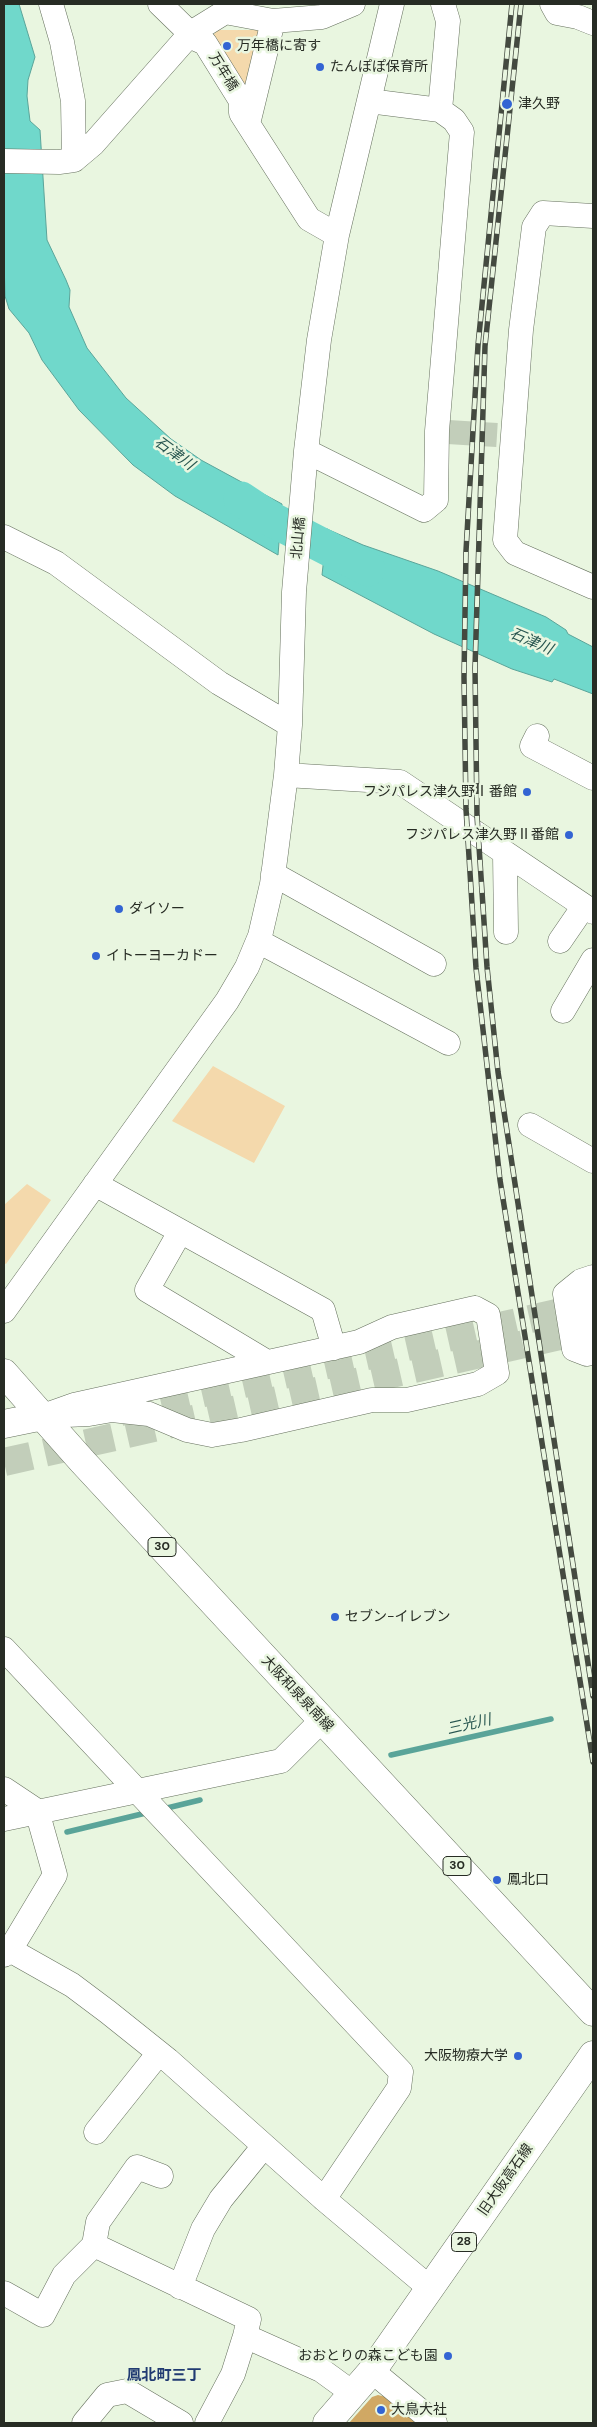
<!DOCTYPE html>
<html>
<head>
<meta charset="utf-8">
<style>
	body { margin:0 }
	#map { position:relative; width:597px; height:2427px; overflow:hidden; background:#e9f6e0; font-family:"DM Sans",sans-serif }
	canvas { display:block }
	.frame { position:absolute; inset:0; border:5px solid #272c24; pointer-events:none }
</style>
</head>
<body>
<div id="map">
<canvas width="597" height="2427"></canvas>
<div class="frame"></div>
</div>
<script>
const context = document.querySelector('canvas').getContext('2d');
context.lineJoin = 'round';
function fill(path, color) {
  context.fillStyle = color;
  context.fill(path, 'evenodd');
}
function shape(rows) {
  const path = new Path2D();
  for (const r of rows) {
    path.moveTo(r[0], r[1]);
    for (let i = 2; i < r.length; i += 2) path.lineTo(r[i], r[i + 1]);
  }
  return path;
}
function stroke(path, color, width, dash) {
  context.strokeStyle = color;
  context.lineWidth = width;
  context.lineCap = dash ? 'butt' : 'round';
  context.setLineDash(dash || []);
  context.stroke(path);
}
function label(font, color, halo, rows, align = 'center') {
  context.font = font + ' "DM Sans","Noto Sans JP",sans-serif';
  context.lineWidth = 5;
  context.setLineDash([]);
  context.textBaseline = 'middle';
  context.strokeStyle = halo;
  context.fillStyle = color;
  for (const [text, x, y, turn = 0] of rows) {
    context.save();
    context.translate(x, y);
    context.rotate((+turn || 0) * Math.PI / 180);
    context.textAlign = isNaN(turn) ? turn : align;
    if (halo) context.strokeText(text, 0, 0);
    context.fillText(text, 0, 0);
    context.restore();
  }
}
fill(shape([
	[217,30,258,30,263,36,246,94,212,37],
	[213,1066,285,1106,254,1163,172,1121],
	[27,1184,51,1200,6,1264,4,1263,4,1205]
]), '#f4d9ac');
fill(shape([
	[378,2395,386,2397,416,2423,349,2423,372,2397]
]), '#d0a864');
const water = shape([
	[4,4,19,4,35,57,28,80,27,96,30,121,40,130,47,240,66,280,70,290,69,307,87,348,126,398,171,439,201,460,282,504,278,555,175,496,133,465,79,410,42,360,29,333,9,309,5,296,4,259,4,4],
	[327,529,363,545,438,571,546,617,566,630,568,634,593,647,593,694,554,679,552,682,512,669,434,634,322,575,327,529]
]);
fill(water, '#70d8cb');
stroke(water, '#5aa499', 1);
stroke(shape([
	[391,1755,551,1719],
	[163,1809,200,1800],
	[67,1832,150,1812]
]), '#5aa499', 5.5);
stroke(shape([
	[241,499,271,519,368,569]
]), '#70d8cb', 35);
stroke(shape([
	[448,432,497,435]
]), '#c2ceba', 24, [24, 12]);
stroke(shape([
	[120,1412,579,1308],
	[4,1462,586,1330]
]), '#c2ceba', 28, [28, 14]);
const minor = shape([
	[51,4,62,42,73,101,74,160],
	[160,4,196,39,205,43,241,101,241,113,248,124,309,219,337,235],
	[552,4,557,13,578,17,593,23],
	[225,12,273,21,322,17,353,4],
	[440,110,448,21,443,4],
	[248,124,273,21],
	[4,161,59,162,74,160,93,144,191,33,225,12,229,4],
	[593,216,543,213,534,227,521,330,505,540,515,553,593,587],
	[306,451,424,510,436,500,437,431,462,132,454,120,440,110,369,101],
	[4,537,56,563,219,683,290,725],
	[537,736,532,746,593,778],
	[286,775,400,782,593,912],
	[505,853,506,932],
	[273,874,434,964],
	[258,941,448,1043],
	[560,941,584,906],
	[563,1011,593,960],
	[530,1125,593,1161],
	[95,1184,323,1310,334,1348],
	[180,1232,147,1290,267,1362],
	[593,1277,581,1281,565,1294,574,1349,587,1354,593,1353],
	[475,1308,488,1315,497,1373,478,1384,407,1400,372,1400,241,1430,212,1435,187,1430,149,1414,112,1410,89,1414,43,1416,74,1405,359,1342,392,1327,475,1308],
	[4,1311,227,1001,247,967,260,936,272,884,286,775,290,725,294,592,306,451,319,340,337,235,392,4],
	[4,1649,401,2072,399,2088,324,2199],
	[4,1789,37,1811,55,1875,10,1950],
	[4,1819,281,1761,322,1720],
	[4,1955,10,1950,72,1985,108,2012,168,2060,324,2199,431,2289],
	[96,2132,159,2053],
	[94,2245,98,2222,137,2167,161,2176],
	[180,2287,203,2229,221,2199,264,2146],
	[4,2293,43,2315,64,2275,94,2245,249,2319,245,2336,321,2370,354,2394],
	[372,2371,435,2423],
	[84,2423,107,2395,127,2391,181,2423],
	[207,2423,233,2374,245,2336]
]);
const major = shape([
	[579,1308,593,1303],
	[586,1330,593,1327],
	[4,1373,82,1461,593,2012],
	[4,1424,43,1416],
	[327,2423,372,2371,593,2055]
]);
stroke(minor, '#65705d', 25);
stroke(major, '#65705d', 29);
stroke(minor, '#fff', 24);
stroke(major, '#fff', 28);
const rail = shape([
	[512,4,478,345,466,551,464,677,466,809,476,968,500,1180,593,1762],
	[521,4,485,346,475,668,477,816,487,967,498,1072,593,1696]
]);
stroke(rail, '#444a40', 5.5);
stroke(rail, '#e9f6e0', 4, [11]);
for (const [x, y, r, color] of [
	[227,46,5,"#3364d3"],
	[320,67,5,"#3364d3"],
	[507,104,6,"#3364d3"],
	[527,792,5,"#3364d3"],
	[569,835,5,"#3364d3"],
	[119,909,5,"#3364d3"],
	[96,956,5,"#3364d3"],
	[335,1617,5,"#3364d3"],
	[497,1880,5,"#3364d3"],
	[518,2056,5,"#3364d3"],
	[448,2356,5,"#3364d3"],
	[381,2410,5,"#3364d3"]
]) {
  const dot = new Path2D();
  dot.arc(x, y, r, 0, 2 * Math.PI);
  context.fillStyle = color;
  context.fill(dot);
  stroke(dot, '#e9f6e0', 2);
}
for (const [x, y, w] of [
	[162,1547,28],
	[457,1866,28],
	[464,2242,25]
]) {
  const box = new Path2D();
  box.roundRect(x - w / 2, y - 9.5, w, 19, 4);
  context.fillStyle = '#e9f6e0';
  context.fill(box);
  stroke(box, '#272c24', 1);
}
label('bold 12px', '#272c24', null, [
	["30",162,1547],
	["30",457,1866],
	["28",464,2242]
]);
label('14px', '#272c24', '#e9f6e0', [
	["万年橋に寄す",237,46],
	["たんぽぽ保育所",330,67],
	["津久野",518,104],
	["フジパレス津久野Ⅰ番館",517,792,"right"],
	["フジパレス津久野Ⅱ番館",559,835,"right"],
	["ダイソー",129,909],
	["イトーヨーカドー",106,956],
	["セブン-イレブン",345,1617],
	["鳳北口",507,1880],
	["大阪物療大学",508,2056,"right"],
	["おおとりの森こども園",438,2356,"right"],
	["大鳥大社",391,2410]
], 'left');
label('14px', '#272c24', '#e9f6e0', [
	["万年橋",223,72,58],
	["北山橋",299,538,-85],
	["大阪和泉泉南線",297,1694,47],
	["旧大阪高石線",506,2180,-55]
]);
label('italic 15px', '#27554f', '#e9f6e0', [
	["石津川",174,454,36],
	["石津川",531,642,23],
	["三光川",469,1725,-13]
]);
label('bold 15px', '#213b72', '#e9f6e0', [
	["鳳北町三丁",164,2376]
]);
</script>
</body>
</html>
